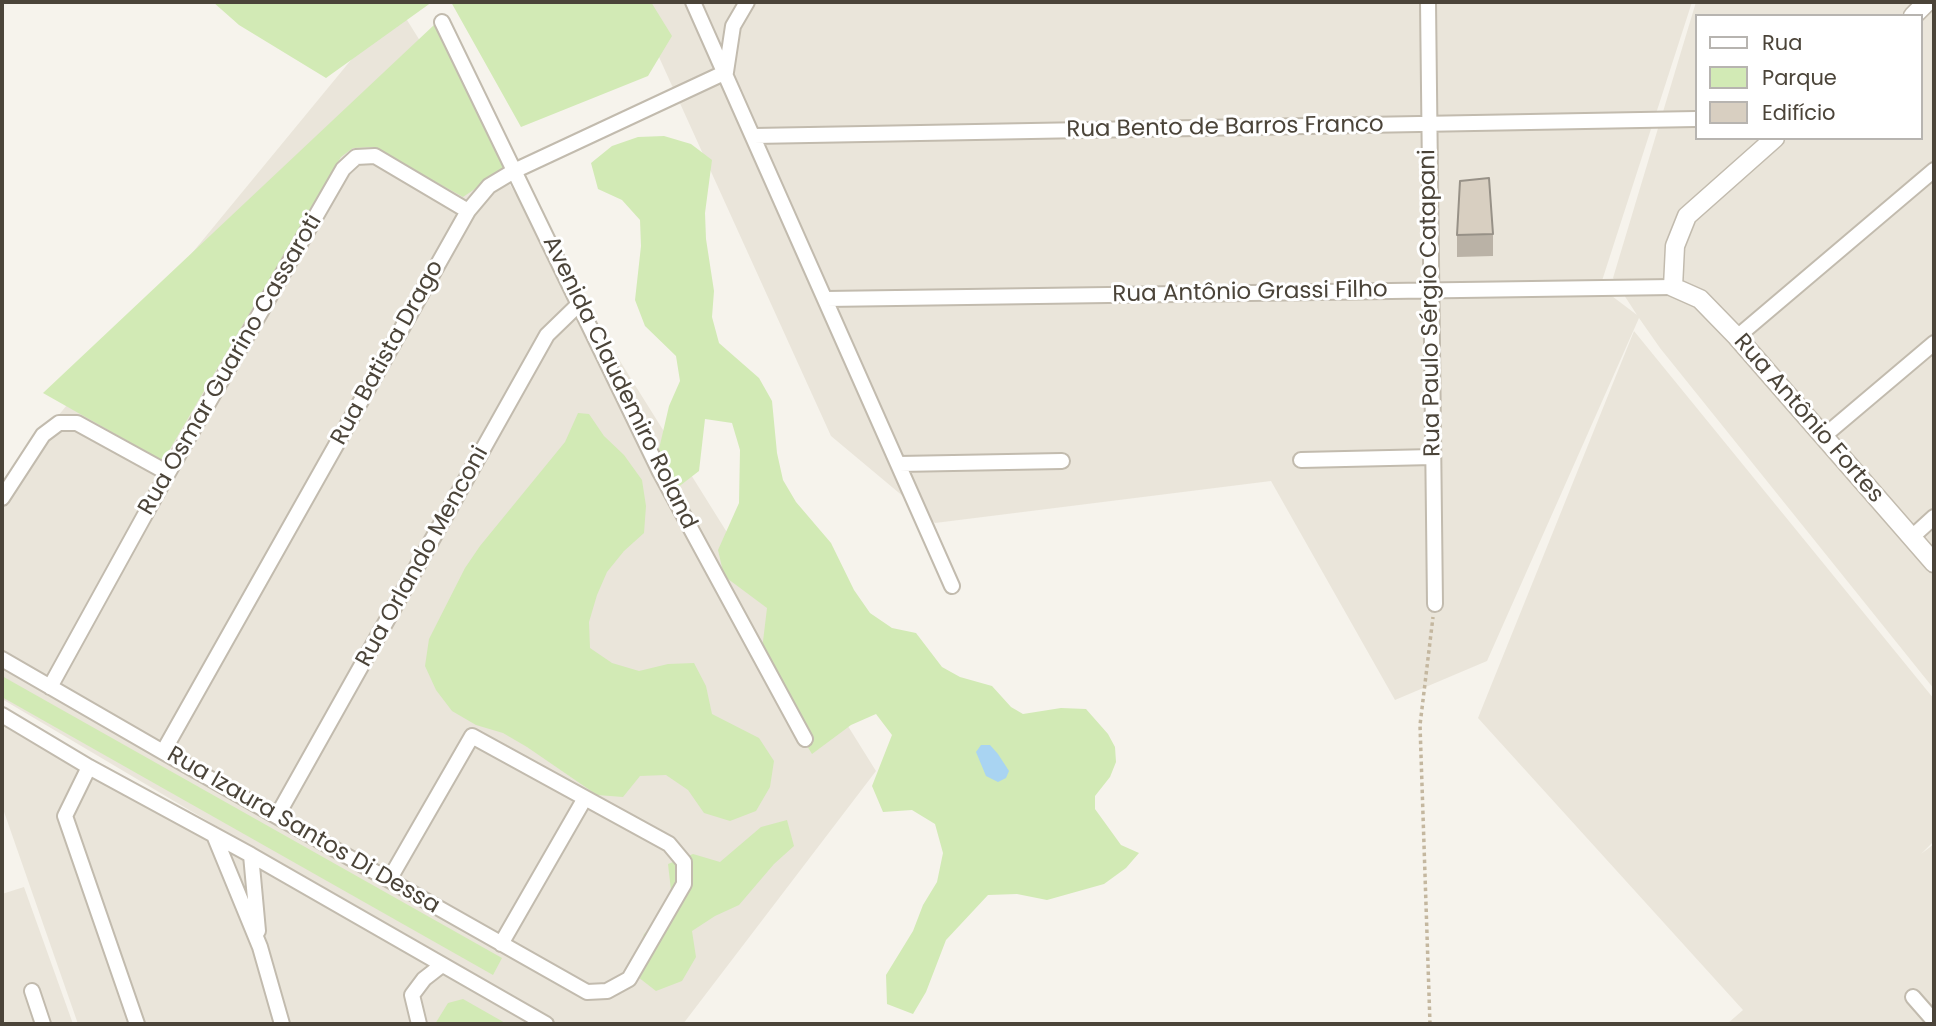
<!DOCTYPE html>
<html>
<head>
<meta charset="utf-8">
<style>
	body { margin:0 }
	#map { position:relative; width:1936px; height:1026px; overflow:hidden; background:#f6f3ec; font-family:Poppins,sans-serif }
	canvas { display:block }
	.frame { position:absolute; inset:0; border:4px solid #4b4439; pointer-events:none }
	.legend { position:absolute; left:1695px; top:14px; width:228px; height:126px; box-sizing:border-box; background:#fff; border:2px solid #b7b4b0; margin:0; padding:9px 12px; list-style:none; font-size:21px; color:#4b4439 }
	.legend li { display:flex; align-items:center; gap:14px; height:35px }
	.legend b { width:35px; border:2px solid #b7b4b0 }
</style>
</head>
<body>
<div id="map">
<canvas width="1936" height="1026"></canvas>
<div class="frame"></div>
<ul class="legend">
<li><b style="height:9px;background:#fff"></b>Rua</li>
<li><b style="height:19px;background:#d2eab5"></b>Parque</li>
<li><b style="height:19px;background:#d8cfc1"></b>Edifício</li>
</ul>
</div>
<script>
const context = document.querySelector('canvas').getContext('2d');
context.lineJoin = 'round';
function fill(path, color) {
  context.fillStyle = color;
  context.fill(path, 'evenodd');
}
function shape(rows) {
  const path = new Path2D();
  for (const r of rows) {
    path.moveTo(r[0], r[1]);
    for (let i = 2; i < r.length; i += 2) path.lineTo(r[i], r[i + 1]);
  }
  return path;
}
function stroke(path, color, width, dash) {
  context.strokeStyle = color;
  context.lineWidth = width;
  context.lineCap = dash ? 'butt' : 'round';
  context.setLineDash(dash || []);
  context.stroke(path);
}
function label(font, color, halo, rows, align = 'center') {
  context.font = font + ' Poppins,sans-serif';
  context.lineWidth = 6;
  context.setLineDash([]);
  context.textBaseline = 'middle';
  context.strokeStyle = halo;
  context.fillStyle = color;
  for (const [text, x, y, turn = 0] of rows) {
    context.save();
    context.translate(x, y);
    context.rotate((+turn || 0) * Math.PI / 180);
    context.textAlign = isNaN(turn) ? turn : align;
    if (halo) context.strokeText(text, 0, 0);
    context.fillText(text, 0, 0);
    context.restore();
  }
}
fill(shape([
	[634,2,1692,2,1600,287,1637,315,1613,278,1696,2,1934,2,1934,689,1660,348,1639,318,1487,661,1395,700,1271,481,935,523,831,436],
	[1696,16,1920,16,1920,138,1696,138],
	[397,4,876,771,683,1024,550,1024,2,699,2,484],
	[1634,331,1934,699,1934,841,1921,854,1934,844,1934,1024,1727,1024,1743,1010,1478,718],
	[2,721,532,1024,78,1024,2,806],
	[24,887,73,1024,2,1024,2,894]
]), '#eae5da');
fill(shape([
	[213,2,432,2,326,78,239,25],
	[451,2,651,2,672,36,648,76,521,127],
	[434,25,506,168,463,197,373,147,353,148,341,157,163,461,43,393],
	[664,136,691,144,712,160,705,213,706,239,714,291,712,317,719,343,759,378,772,401,777,453,783,480,796,502,831,543,854,590,870,613,892,628,916,633,942,667,960,677,992,686,1011,707,1023,714,1061,708,1086,709,1108,734,1115,747,1116,762,1110,777,1095,796,1095,809,1121,845,1139,853,1126,868,1104,884,1047,900,1017,894,988,895,946,940,926,992,913,1014,887,1004,886,975,913,931,923,905,937,882,943,853,935,824,912,810,883,812,872,786,892,735,876,714,851,725,812,754,786,712,774,700,768,668,761,658,767,608,724,576,718,550,739,503,740,450,732,423,705,419,699,471,677,488,671,490,660,464,659,449,669,406,680,381,676,356,645,326,635,300,641,246,640,220,622,200,598,189,591,163,612,146,638,137],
	[578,413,589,414,604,436,624,455,642,480,646,506,644,533,624,551,607,572,597,595,589,622,590,648,612,663,639,671,668,664,694,663,706,686,712,714,759,738,774,761,770,787,756,811,730,821,704,813,688,790,666,775,640,776,623,797,597,795,527,747,503,733,476,725,452,711,436,690,425,666,429,639,465,568,480,546,565,442],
	[2,676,502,958,493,975,2,697],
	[787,820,794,846,774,864,739,905,715,916,692,931,696,957,682,981,656,991,638,977,636,961,644,934,664,916,671,890,668,864,693,854,720,862,761,827],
	[463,999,507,1024,435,1024,448,1003]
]), '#d2eab5');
fill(shape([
	[981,745,990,745,998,754,1009,771,1006,778,998,782,986,776,976,752]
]), '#a9d4f2');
const minor = shape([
	[693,2,952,586],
	[1428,2,1435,604],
	[442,22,660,472,805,739],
	[726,72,733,26,747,2],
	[754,136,1696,119],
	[826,299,1673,287],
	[1737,337,1934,170],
	[1824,436,1934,343],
	[1301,460,1433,457],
	[899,464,1062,461],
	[2,498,43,435,59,423,77,423,168,473],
	[1912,537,1934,517],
	[2,659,163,752,587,992,607,991,629,979,684,884,684,862,669,844,472,736,389,880],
	[50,687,168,473,343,169,356,157,375,156,468,211],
	[2,715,89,767,251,855,546,1024],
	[163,752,468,211,489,186,514,171,726,72],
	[89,767,65,816,137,1024],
	[277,816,547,335,579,304],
	[214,835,260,947,282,1024],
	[251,855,258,931],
	[501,944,585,798],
	[32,991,43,1024],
	[1913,997,1934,1021],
	[419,1024,412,995,424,979,442,965]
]);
const tertiary = shape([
	[1913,16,1927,2],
	[1775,138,1687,216,1675,246,1673,287,1700,299,1737,337,1934,563]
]);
stroke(minor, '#c2bbae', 18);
stroke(tertiary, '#c2bbae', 21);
stroke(shape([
	[1430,1024,1420,725,1433,617]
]), '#c4b79f', 3.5, [3.5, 3.5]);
stroke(minor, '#fff', 14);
stroke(tertiary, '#fff', 18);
fill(shape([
	[1493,234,1493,256,1457,257,1457,235]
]), '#bab2a6');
const building = shape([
	[1489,178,1493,234,1457,235,1460,181,1489,178]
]);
fill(building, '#d8cfc1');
stroke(building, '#979187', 2);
label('23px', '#4b4439', '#fff', [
	["Rua Bento de Barros Franco",1225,128,-1],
	["Rua Antônio Grassi Filho",1250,293,-1],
	["Rua Paulo Sérgio Catapani",1431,303,-91],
	["Rua Batista Drago",388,353,-61],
	["Rua Osmar Guarino Cassaroti",231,365,-60],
	["Avenida Claudemiro Roland",619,383,64],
	["Rua Antônio Fortes",1808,419,49],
	["Rua Orlando Menconi",423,557,-61],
	["Rua Izaura Santos Di Dessa",303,831,30]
]);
</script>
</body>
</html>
